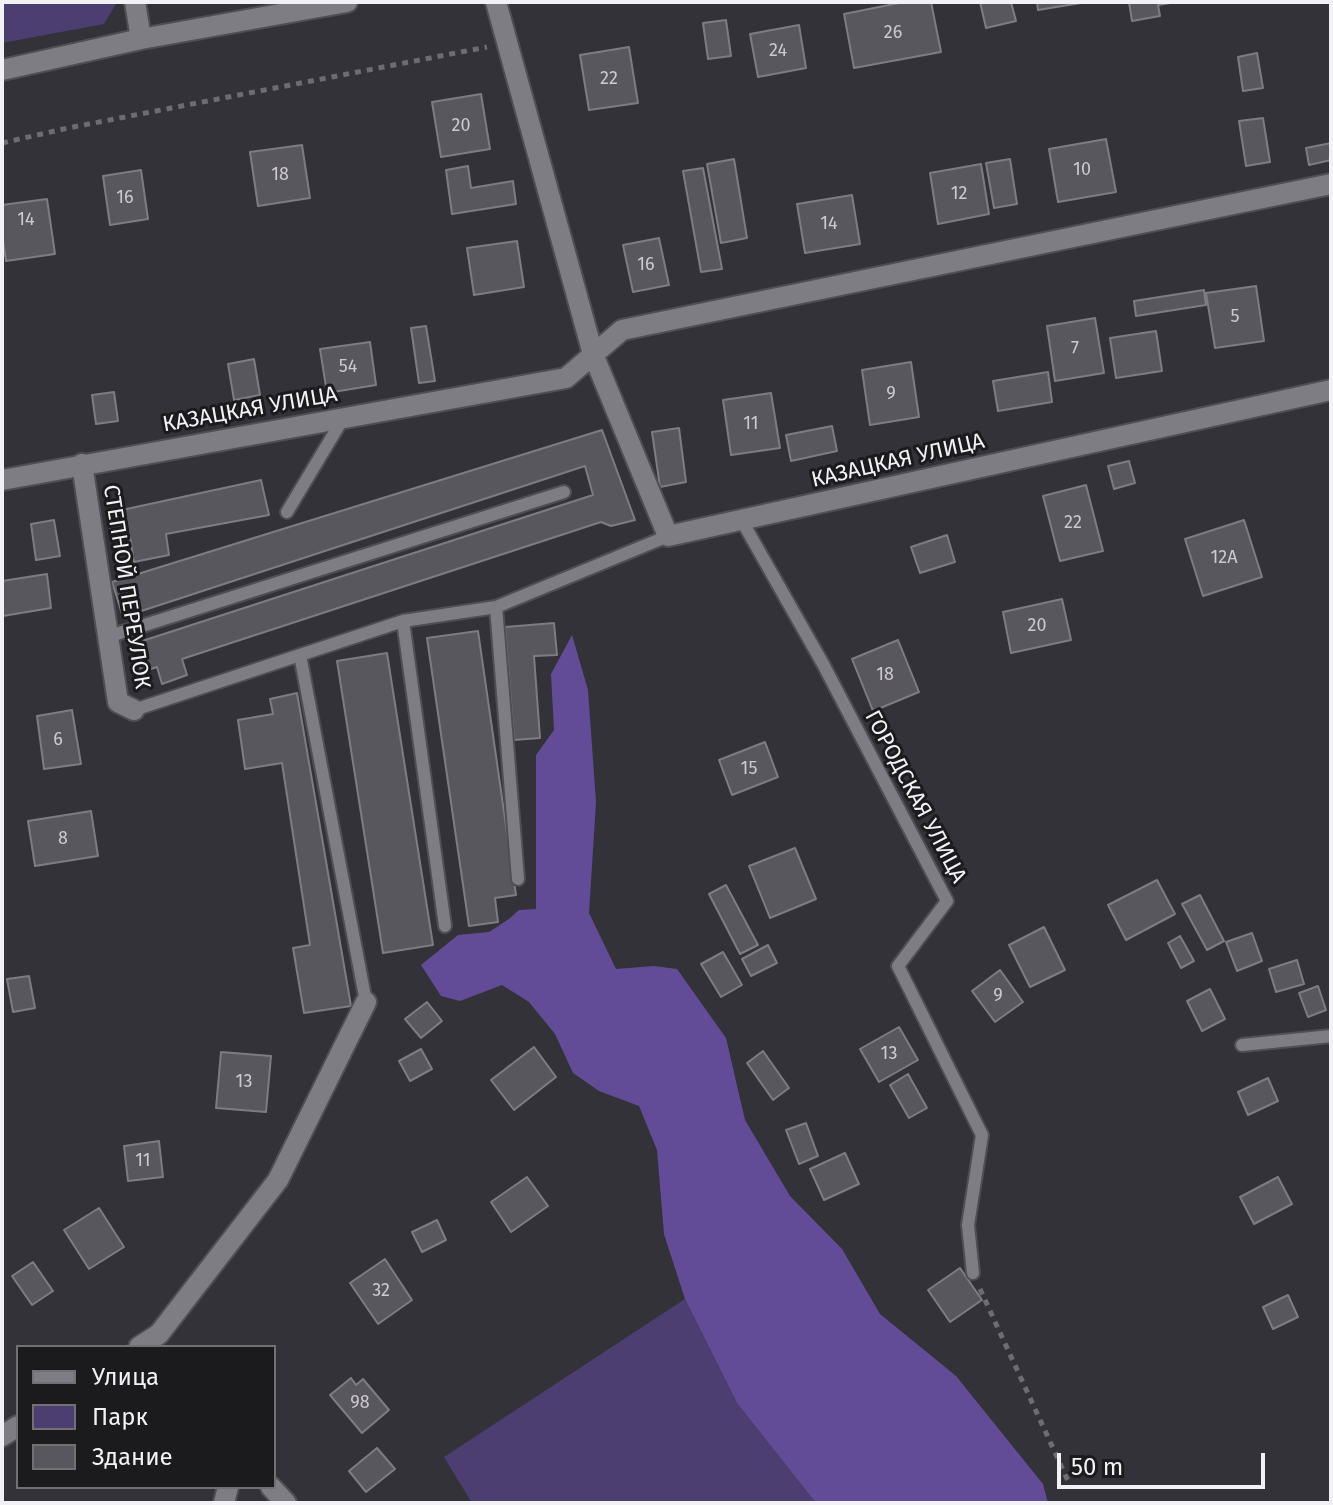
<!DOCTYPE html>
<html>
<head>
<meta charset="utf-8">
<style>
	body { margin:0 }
	#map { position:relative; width:1333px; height:1505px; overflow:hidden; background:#333238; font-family:"Fira Sans",sans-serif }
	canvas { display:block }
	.frame { position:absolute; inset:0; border:4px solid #f2f1f5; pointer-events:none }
	.legend { position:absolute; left:16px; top:1345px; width:260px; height:144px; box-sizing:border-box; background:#1b1a1d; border:2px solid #717073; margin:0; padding:10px 14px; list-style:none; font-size:24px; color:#f2f1f5 }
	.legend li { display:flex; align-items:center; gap:16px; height:40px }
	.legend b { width:40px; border:2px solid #717073 }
	.scale { position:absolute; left:1057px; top:1453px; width:208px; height:36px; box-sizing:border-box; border:4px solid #f2f1f5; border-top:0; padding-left:10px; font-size:24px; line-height:28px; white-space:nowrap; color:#f2f1f5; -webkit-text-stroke:6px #1b1a1d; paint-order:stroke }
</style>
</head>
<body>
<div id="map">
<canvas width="1333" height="1505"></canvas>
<div class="frame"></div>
<ul class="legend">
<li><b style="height:10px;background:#7f7d84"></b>Улица</li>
<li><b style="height:22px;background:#4d3e72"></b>Парк</li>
<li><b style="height:22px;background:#59575e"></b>Здание</li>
</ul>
<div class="scale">50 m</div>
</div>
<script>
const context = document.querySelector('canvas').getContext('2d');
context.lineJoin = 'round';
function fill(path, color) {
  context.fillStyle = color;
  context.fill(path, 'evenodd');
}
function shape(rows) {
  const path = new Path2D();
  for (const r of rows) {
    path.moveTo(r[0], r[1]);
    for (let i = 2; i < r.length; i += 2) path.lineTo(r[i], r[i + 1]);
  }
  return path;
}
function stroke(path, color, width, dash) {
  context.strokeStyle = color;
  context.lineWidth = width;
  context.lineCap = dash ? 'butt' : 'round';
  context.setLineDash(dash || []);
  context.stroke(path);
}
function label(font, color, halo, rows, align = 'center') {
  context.font = font + ' "Fira Sans",sans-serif';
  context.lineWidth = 6;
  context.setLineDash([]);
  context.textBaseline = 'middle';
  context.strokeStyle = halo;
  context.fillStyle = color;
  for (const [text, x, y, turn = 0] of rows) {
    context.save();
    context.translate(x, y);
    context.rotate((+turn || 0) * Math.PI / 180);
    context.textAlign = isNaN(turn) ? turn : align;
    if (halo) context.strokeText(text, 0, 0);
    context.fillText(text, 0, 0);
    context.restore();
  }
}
fill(shape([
	[2,2,115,2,116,4,104,24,2,43],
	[685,1299,737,1403,816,1503,472,1503,444,1457]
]), '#4d3e72');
fill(shape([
	[572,635,588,690,596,802,589,913,616,969,654,966,677,969,726,1038,745,1120,790,1196,842,1249,880,1314,956,1376,1043,1484,1048,1503,816,1503,737,1403,685,1299,664,1234,657,1150,639,1106,599,1091,573,1073,555,1034,529,1002,502,985,460,1001,441,996,421,965,458,935,489,932,509,919,519,910,536,909,536,755,554,730,551,674]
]), '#634c97');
const building = shape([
	[904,2,931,2,941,52,854,68,844,14,904,2],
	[980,2,1011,2,1016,21,986,28,980,2],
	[1037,2,1087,2,1038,10,1037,2],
	[1129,2,1176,2,1158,5,1160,16,1132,21,1129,2],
	[726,20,731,56,708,59,703,23,726,20],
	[799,25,806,68,758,77,750,34,799,25],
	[629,47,638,103,589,110,580,55,629,47],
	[1257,53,1263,88,1243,91,1238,57,1257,53],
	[481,94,490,149,441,157,432,102,481,94],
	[1263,118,1270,162,1246,166,1239,121,1263,118],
	[1106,139,1116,192,1058,202,1049,149,1106,139],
	[1331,143,1331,160,1309,165,1306,148,1331,143],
	[302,145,310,198,258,206,250,152,302,145],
	[734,159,747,238,721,243,707,164,734,159],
	[1010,159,1017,204,994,208,986,163,1010,159],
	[981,164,989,214,938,224,930,173,981,164],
	[468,166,471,188,513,181,516,204,452,214,446,170,468,166],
	[703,168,722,269,701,272,683,171,703,168],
	[141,170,148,219,110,225,103,176,141,170],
	[852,195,860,244,805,253,797,204,852,195],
	[47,199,55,254,6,261,2,234,2,205,47,199],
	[659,238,669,285,633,292,623,245,659,238],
	[517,241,524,287,474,295,467,248,517,241],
	[1256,286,1264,341,1215,348,1206,293,1256,286],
	[1204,290,1206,305,1136,316,1134,301,1204,290],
	[1095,318,1104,373,1055,381,1047,326,1095,318],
	[426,326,435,381,419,383,411,328,426,326],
	[1156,331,1162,371,1116,378,1110,338,1156,331],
	[370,342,376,385,327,393,320,349,370,342],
	[254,359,260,395,234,400,228,364,254,359],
	[911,362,919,417,870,425,862,370,911,362],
	[1048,372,1052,402,998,411,993,381,1048,372],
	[114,392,118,421,96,424,92,395,114,392],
	[771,393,780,448,731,455,723,400,771,393],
	[832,426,837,451,791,461,786,435,832,426],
	[679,428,686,482,660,487,652,432,679,428],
	[602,430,635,520,611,526,601,522,182,659,187,675,162,684,157,667,141,672,136,643,593,495,585,466,123,617,112,582,602,430],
	[1129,461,1135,483,1114,489,1108,466,1129,461],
	[261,480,269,515,166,534,169,555,134,562,130,537,112,541,108,513,261,480],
	[1086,485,1103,551,1060,561,1043,496,1086,485],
	[54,520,60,556,36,560,31,524,54,520],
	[1244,520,1262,577,1203,596,1185,539,1244,520],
	[947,535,955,562,920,573,911,547,947,535],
	[47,574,51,608,3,616,2,581,47,574],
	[1062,599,1071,640,1011,653,1003,612,1062,599],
	[554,623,557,655,534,656,540,738,514,740,505,627,554,623],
	[478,631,516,895,495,898,498,922,469,926,427,638,478,631],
	[898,640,919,692,873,711,852,659,898,640],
	[387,653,433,945,383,953,337,661,387,653],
	[297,693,351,1006,304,1013,293,948,310,945,282,763,245,769,238,720,273,714,270,699,297,693],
	[72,710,81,764,44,769,37,716,72,710],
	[765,742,778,777,732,795,719,760,765,742],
	[91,811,98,856,35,866,28,821,91,811],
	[795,848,816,899,770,918,749,866,795,848],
	[1157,880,1175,914,1126,940,1108,905,1157,880],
	[726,885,758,945,740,954,709,894,726,885],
	[1200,895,1224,941,1207,950,1182,904,1200,895],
	[1044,927,1065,970,1030,987,1009,945,1044,927],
	[1252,933,1262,961,1237,971,1226,942,1252,933],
	[1180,936,1194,961,1181,968,1168,943,1180,936],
	[768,945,777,963,751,976,742,959,768,945],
	[723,952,742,985,721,997,701,964,723,952],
	[1297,960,1304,984,1276,992,1269,969,1297,960],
	[1000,970,1023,1002,995,1022,972,991,1000,970],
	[29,976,35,1008,13,1012,7,979,29,976],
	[1318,986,1326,1010,1308,1017,1299,993,1318,986],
	[1210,989,1225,1019,1202,1031,1187,1001,1210,989],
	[427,1002,442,1021,421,1038,405,1019,427,1002],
	[899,1027,918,1060,879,1082,860,1049,899,1027],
	[534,1047,556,1077,514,1110,491,1080,534,1047],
	[421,1049,432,1069,410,1081,399,1061,421,1049],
	[763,1051,789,1088,773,1100,747,1063,763,1051],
	[221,1052,271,1056,266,1112,216,1108,221,1052],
	[908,1074,927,1108,909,1118,890,1085,908,1074],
	[1268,1078,1278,1101,1248,1115,1238,1092,1268,1078],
	[806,1123,818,1156,799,1164,786,1130,806,1123],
	[159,1141,163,1177,128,1181,124,1146,159,1141],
	[845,1153,859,1184,824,1200,810,1169,845,1153],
	[527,1177,548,1206,511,1232,491,1202,527,1177],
	[1278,1177,1292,1204,1254,1224,1240,1197,1278,1177],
	[99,1208,124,1247,89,1269,64,1230,99,1208],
	[437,1220,446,1240,422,1252,412,1232,437,1220],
	[385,1259,412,1300,378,1324,350,1283,385,1259],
	[33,1262,53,1291,32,1305,12,1276,33,1262],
	[960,1268,982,1300,950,1322,928,1290,960,1268],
	[1288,1295,1298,1317,1273,1329,1263,1307,1288,1295],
	[351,1378,356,1385,363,1379,389,1410,362,1433,330,1395,351,1378],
	[377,1448,395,1469,366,1492,349,1471,377,1448]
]);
fill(building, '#59575e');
stroke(building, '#7e7c83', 2);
const lane = shape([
	[287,512,344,417],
	[742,521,823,664,947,901,898,966,982,1135,968,1225,973,1273],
	[496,607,518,879],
	[403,621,445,926],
	[107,637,564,492],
	[300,655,403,621,496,607,668,536],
	[134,710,300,655,366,1002],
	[1242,1045,1331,1036]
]);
const street = shape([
	[135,2,141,39],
	[496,2,593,354,668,536,1331,390],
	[2,70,141,39,347,2],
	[82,464,118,702,134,710],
	[2,480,566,378,622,330,1331,184],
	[139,1347,159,1334,278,1180,366,1002],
	[2,1436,18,1426],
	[271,1487,286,1503],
	[224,1503,228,1487]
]);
stroke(lane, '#4f4e52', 16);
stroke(street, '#4f4e52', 24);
stroke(shape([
	[2,143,68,128,487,47],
	[980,1289,1069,1483]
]), '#6d6c72', 5, [6, 6]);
stroke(lane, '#7f7d84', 12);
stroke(street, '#7f7d84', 20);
label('18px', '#cccacf', null, [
	["26",893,33],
	["24",778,51],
	["22",609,79],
	["20",461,126],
	["10",1082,170],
	["18",280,175],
	["12",959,194],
	["16",125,198],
	["14",26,220],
	["14",829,224],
	["16",646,265],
	["5",1235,317],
	["7",1075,349],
	["54",348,367],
	["9",891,394],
	["11",751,424],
	["22",1073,523],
	["12А",1224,558],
	["20",1037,626],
	["18",885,675],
	["6",58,740],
	["15",749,769],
	["8",63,839],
	["9",998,996],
	["13",889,1054],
	["13",244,1082],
	["11",143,1161],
	["32",381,1291],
	["98",360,1403]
]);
label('22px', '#f2f1f5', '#1b1a1d', [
	["КАЗАЦКАЯ УЛИЦА",250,410,-10],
	["КАЗАЦКАЯ УЛИЦА",898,461,-13],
	["СТЕПНОЙ ПЕРЕУЛОК",126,587,81],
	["ГОРОДСКАЯ УЛИЦА",915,797,62]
]);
</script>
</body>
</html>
